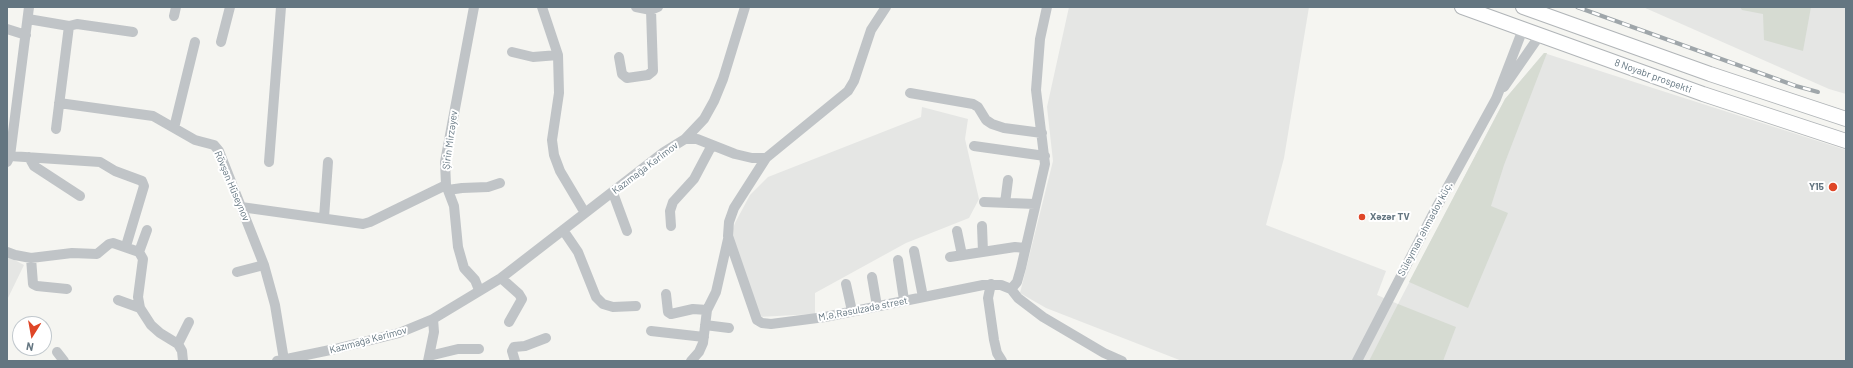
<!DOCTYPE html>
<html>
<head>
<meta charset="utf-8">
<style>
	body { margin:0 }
	#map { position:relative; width:1853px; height:368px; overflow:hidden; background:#f5f5f1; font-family:Barlow,sans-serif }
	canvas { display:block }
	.frame { position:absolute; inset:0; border:8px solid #647681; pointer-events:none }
	.north { position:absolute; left:12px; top:316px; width:40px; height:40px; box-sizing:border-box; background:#fff; border:1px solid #c1c8cd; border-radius:50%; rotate:191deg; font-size:11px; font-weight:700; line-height:16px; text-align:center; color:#647681 }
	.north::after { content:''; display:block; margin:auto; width:14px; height:18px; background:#df4627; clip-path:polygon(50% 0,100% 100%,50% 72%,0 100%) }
</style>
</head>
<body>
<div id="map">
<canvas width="1853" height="368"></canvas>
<div class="frame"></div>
<div class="north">N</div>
</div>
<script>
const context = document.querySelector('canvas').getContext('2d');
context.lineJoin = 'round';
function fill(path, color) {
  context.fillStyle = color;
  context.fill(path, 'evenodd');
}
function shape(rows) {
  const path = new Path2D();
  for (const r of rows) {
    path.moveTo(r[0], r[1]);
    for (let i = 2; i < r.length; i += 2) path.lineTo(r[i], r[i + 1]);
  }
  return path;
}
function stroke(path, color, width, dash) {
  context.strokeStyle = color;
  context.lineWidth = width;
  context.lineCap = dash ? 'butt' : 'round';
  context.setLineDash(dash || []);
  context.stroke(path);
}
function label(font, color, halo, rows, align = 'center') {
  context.font = font + ' Barlow,sans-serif';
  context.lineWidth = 4;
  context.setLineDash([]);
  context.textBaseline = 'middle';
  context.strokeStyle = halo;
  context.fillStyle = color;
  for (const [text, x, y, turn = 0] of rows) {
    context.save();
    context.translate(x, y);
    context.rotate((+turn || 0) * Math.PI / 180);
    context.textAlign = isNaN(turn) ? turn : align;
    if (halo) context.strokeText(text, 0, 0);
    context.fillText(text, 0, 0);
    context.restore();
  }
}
fill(shape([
	[1069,7,1309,7,1284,158,1266,225,1386,271,1377,295,1398,304,1505,99,1544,53,1846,150,1846,361,1182,361,1046,308,1020,293,1053,161,1047,107],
	[1643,7,1846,7,1846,94,1829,89],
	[922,107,968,119,965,139,979,199,969,218,906,243,815,293,815,314,758,317,731,234,735,223,750,195,768,177,921,117],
	[7,256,24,265,7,300]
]), '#e5e6e4');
fill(shape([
	[1740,7,1811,7,1803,51,1764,40,1763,14,1742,10],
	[1544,53,1547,53,1504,165,1491,206,1508,213,1468,308,1409,282,1505,99],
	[1398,304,1456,327,1443,361,1369,361]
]), '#d6dbd2');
const highway = shape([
	[1462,7,1703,94,1846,141],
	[1523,7,1710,74,1846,119]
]);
stroke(highway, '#b1b5b8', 16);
stroke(shape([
	[474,7,445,162,446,185,454,206,458,247,464,268,475,280,479,290],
	[542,7,558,55,559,93,552,140,554,155,560,171,585,213],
	[636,7,651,10,658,7],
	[174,16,176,7],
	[28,19,69,26,77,24,133,32],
	[7,29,26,35],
	[221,42,230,7],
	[512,52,533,57,558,55],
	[619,57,622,74,627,78,648,75,653,71,651,10],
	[1504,87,1540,35],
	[910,93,973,104,978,107,986,120,992,124,1004,128,1042,133],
	[59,103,153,116,195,140,214,145,219,151,264,265,275,305,284,360],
	[174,128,195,42],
	[56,129,69,26],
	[685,139,704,119,714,101,723,79,745,7],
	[974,146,1045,156],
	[10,156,100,162,115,171,142,181,144,186,126,246],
	[29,157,34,166,80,196],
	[766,158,734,208,729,222,728,236,757,320,762,323,771,324,825,317,983,285,1001,285,1011,289,1018,298,1043,317,1104,353,1122,361],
	[7,162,10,156,29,7],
	[269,162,281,7],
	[448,190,462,188,488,187,500,183],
	[613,193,627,231],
	[984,202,1035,204],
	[1005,203,1008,180],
	[241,207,363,224,370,222,446,185],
	[324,218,328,162],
	[671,226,670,211,673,202,694,179,712,145],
	[982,226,983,252],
	[563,230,578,252,596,297,603,304,613,307,636,306],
	[957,231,962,255],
	[914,251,923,297],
	[7,252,15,255,31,258,72,253,97,254,109,244,113,243,139,252,143,259,138,297,140,308,151,325,160,333,178,344,182,351,183,361],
	[139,252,147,230],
	[950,257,1015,247,1025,248],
	[31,258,33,284,37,286,67,289],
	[898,260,904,300],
	[237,272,264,265],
	[872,277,877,306],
	[501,278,519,294,522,299,509,322],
	[846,284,852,311],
	[991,284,988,298,994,340,997,353,1002,361],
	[1011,289,1017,282,1021,268,1045,164,1036,90,1040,39,1047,7],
	[666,294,668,312,671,314,693,309,707,310],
	[118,300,140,308],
	[705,325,729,328],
	[651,331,704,337],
	[178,344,189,322],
	[57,352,64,361],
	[429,356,458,349,479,349],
	[277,361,335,349,399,333,433,319,501,278,664,152,685,139,697,139,735,154,752,158,766,158,848,91,854,81,871,30,886,7],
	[428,361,434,332,433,319],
	[515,361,512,351,514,347,525,346,546,338],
	[691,361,699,352,703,343,707,310,716,292,728,239],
	[1357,361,1435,210,1496,99,1523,29]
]), '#c0c4c7', 10);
stroke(highway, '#fff', 14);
const rail = shape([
	[1577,7,1796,86,1818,92]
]);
stroke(rail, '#9fa6aa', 4);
stroke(rail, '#fff', 2.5, [8]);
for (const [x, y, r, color] of [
	[1833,187,5,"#df4627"],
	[1362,217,4,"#df4627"]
]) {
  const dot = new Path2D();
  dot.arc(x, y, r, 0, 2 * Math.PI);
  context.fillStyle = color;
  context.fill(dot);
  stroke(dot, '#fff', 1.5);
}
label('10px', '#647681', '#fff', [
	["8 Noyabr prospekti",1653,76,20],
	["Şirin Mirzəyev",450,140,-82],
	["Kazımağa Kərimov",645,168,-37],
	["Rövşən Hüseynov",232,186,67],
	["Süleyman Əhmədov küç.",1425,229,-62],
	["M.Ə.Rəsulzadə street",863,309,-11],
	["Kazımağa Kərimov",368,340,-15]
]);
label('bold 10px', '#647681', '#fff', [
	["Y15",1824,187],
	["Xəzər TV",1370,217,"left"]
], 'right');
</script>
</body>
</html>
